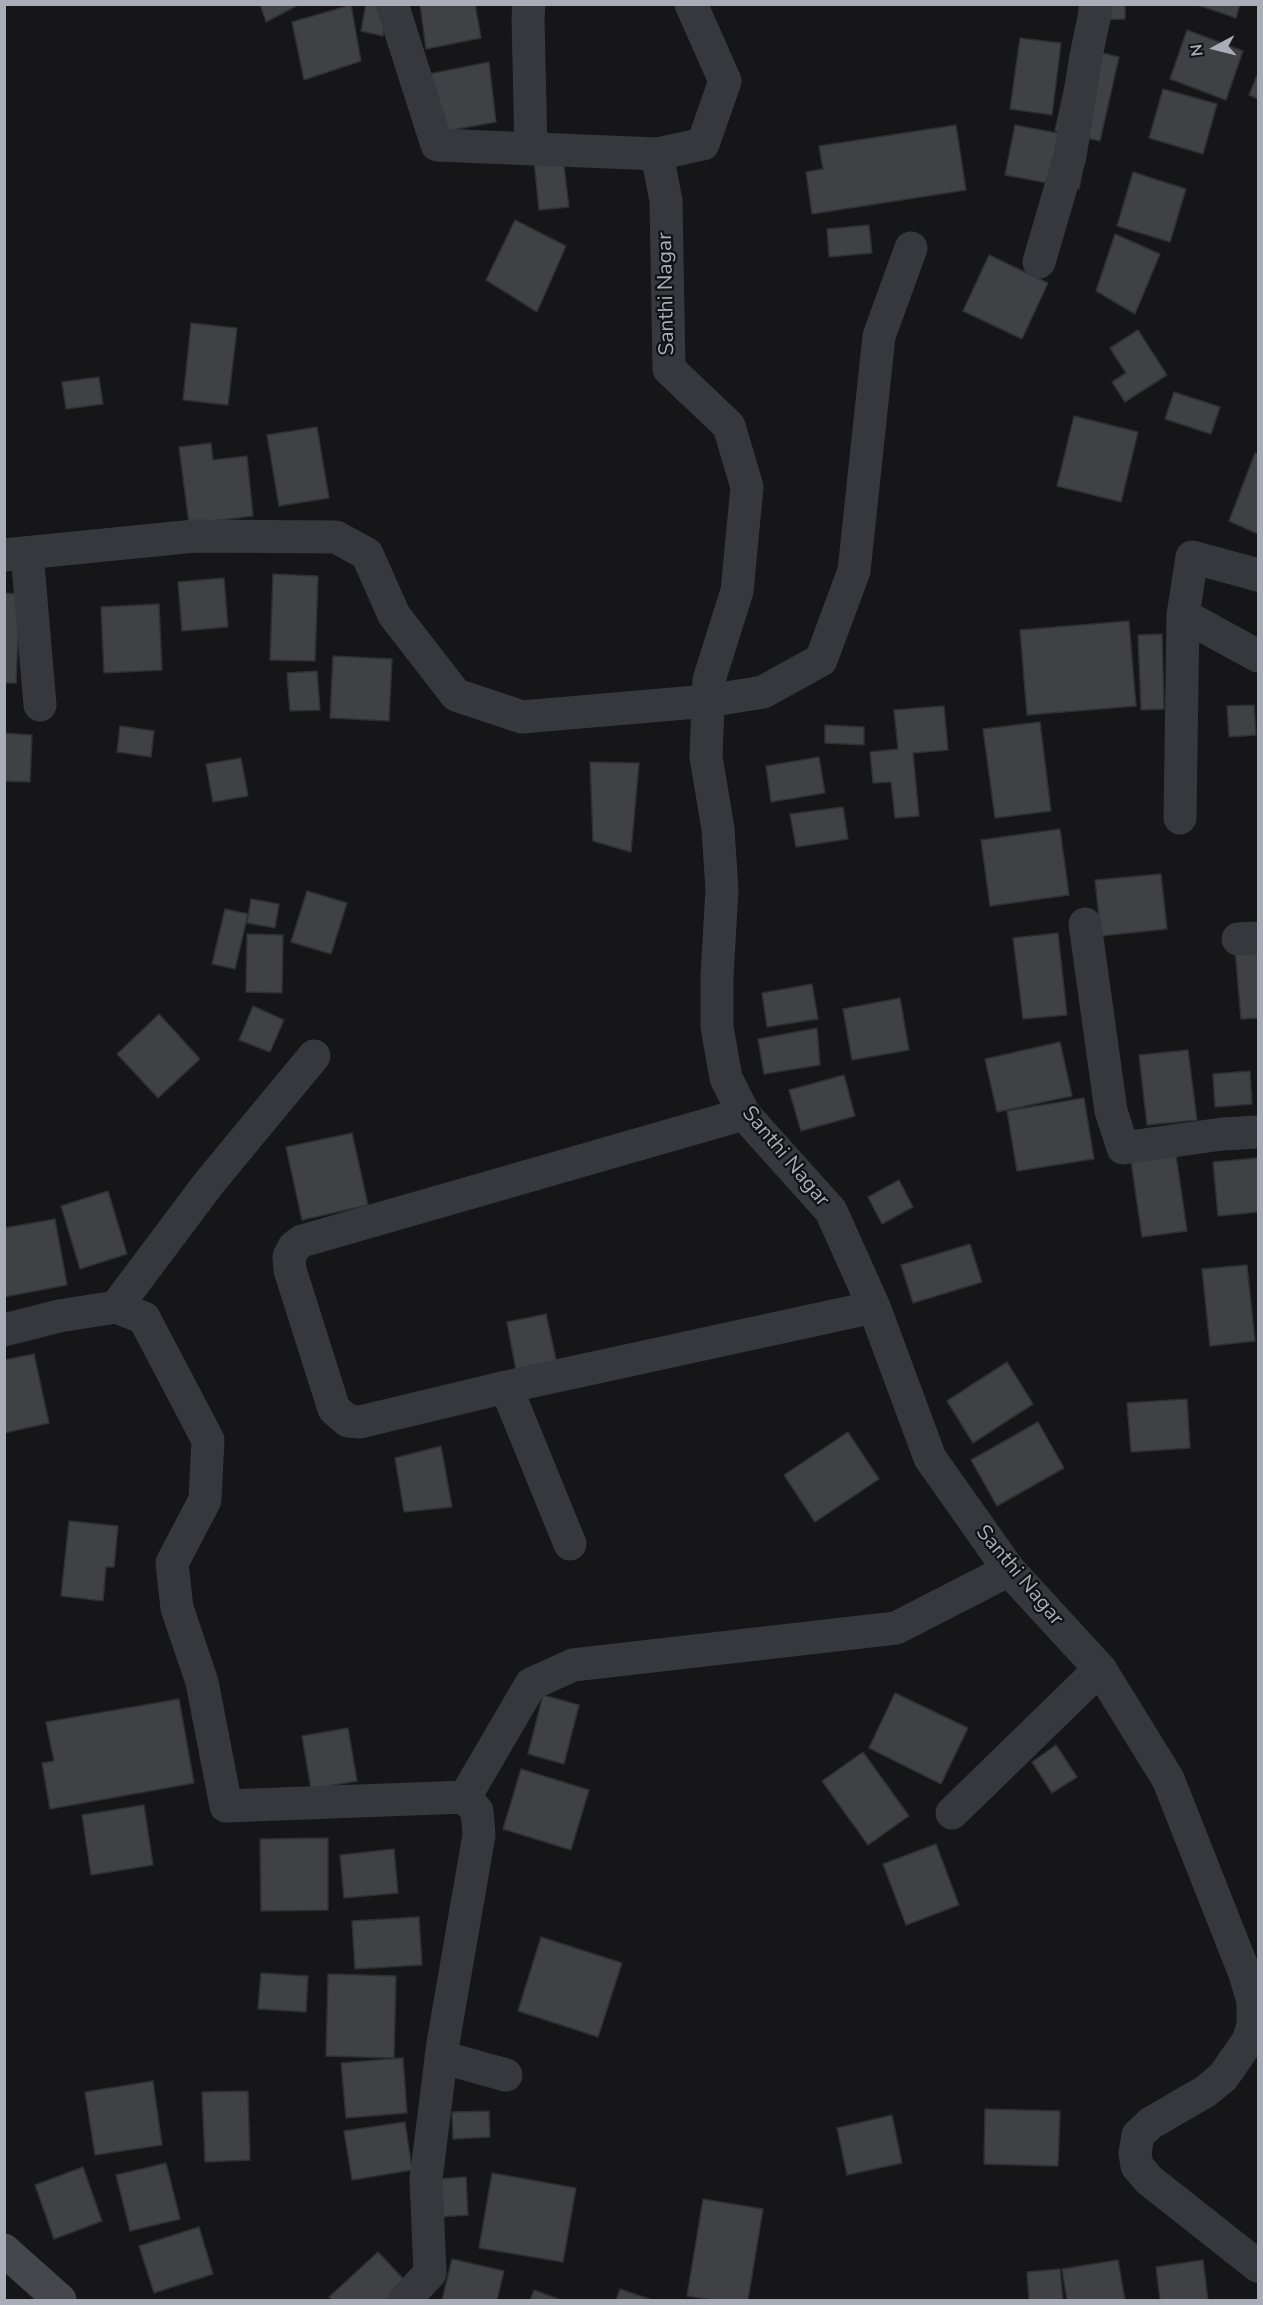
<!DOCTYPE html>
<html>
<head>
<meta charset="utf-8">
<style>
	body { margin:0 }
	#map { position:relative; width:1263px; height:2305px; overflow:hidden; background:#161618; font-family:"Nunito Sans",sans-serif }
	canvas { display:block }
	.frame { position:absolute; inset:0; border:6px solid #a8adb8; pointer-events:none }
	.north { position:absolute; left:1185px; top:18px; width:60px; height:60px; -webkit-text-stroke:4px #111113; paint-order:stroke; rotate:263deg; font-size:16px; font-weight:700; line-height:24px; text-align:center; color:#a8adb8 }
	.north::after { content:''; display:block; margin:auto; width:21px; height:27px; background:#a8adb8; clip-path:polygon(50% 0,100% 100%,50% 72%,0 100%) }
</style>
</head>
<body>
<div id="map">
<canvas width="1263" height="2305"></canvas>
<div class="frame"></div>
<div class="north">N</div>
</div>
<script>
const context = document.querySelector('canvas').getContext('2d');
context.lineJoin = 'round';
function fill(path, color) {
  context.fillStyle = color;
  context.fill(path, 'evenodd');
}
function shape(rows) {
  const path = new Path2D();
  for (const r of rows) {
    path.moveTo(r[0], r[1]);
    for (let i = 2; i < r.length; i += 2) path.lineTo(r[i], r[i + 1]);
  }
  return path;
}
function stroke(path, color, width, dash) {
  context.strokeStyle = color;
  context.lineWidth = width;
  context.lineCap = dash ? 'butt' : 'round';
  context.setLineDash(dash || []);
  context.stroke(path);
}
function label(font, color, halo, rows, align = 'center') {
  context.font = font + ' "Nunito Sans",sans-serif';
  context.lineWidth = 4.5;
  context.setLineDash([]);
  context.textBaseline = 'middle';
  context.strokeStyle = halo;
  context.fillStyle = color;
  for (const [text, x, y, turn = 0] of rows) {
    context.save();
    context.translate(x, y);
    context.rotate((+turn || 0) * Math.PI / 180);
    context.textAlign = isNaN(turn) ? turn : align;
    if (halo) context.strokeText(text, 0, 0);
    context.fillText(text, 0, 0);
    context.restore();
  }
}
const building = shape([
	[260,4,300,4,266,22,260,4],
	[366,4,388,4,383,36,361,31,366,4],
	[420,4,475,4,481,38,426,49,420,4],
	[1079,4,1125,4,1125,19,1079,20,1079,4],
	[1195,4,1240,4,1236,18,1195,4],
	[351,5,361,61,304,80,292,22,351,5],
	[1187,30,1243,51,1226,100,1170,79,1187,30],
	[1020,38,1061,43,1052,115,1010,109,1020,38],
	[1074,46,1119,57,1100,141,1055,131,1074,46],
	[489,62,496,122,441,132,429,74,489,62],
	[1258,73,1258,99,1249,95,1258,73],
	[1163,89,1217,104,1203,154,1149,138,1163,89],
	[956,125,966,190,812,214,806,172,823,169,819,146,956,125],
	[1015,125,1088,139,1079,189,1005,175,1015,125],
	[563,158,569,207,539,210,534,161,563,158],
	[1133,172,1186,189,1170,242,1117,226,1133,172],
	[515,220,566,246,537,312,486,280,515,220],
	[869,225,872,253,829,257,827,229,869,225],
	[1115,234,1160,254,1135,314,1096,291,1115,234],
	[989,255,1048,283,1022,339,963,311,989,255],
	[191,323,237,328,228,405,183,400,191,323],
	[1138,330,1167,375,1125,402,1112,382,1126,373,1110,348,1138,330],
	[99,377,103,404,66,409,62,382,99,377],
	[1174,392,1220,407,1211,434,1165,419,1174,392],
	[1074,416,1138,432,1121,502,1057,486,1074,416],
	[317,427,329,498,279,506,267,435,317,427],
	[211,443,213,460,247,456,253,516,189,524,179,447,211,443],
	[1255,453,1258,454,1258,534,1229,521,1255,453],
	[273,574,318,576,315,661,270,660,273,574],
	[224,578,228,627,182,631,178,582,224,578],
	[4,593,20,594,16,683,4,683,4,593],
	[159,604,162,670,104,673,101,607,159,604],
	[1129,621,1136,706,1027,715,1020,630,1129,621],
	[1162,634,1164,709,1141,710,1138,635,1162,634],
	[333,656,392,659,389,721,330,718,333,656],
	[317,671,320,710,290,711,287,673,317,671],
	[1254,705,1256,735,1229,737,1227,706,1254,705],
	[944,706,948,750,913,753,919,816,895,818,891,782,873,783,870,752,898,749,894,710,944,706],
	[1040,722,1051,811,995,818,983,729,1040,722],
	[825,725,864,727,864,745,825,743,825,725],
	[120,726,154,731,151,757,117,752,120,726],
	[4,733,32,735,30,782,4,781,4,733],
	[819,757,825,793,771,802,766,766,819,757],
	[241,758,248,796,213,802,206,764,241,758],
	[590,762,639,763,631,852,593,841,590,762],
	[843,807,848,839,796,847,790,814,843,807],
	[1060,829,1069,895,990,906,981,840,1060,829],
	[1161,874,1167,929,1101,936,1095,880,1161,874],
	[307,891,347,903,331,954,291,942,307,891],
	[251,899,279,904,275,928,247,923,251,899],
	[225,909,248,914,235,969,212,964,225,909],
	[1058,933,1067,1015,1023,1019,1013,938,1058,933],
	[247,934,283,935,282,993,246,992,247,934],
	[1258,948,1258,1018,1241,1019,1235,949,1258,948],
	[812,984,818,1019,767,1027,762,993,812,984],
	[900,998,909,1050,852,1060,843,1009,900,998],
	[253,1006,284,1020,270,1052,239,1040,253,1006],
	[159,1014,200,1059,158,1098,117,1054,159,1014],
	[817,1028,820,1065,764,1074,758,1039,817,1028],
	[1060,1042,1072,1096,997,1112,985,1059,1060,1042],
	[1188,1050,1197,1120,1147,1125,1139,1055,1188,1050],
	[1250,1071,1252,1104,1215,1107,1213,1074,1250,1071],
	[844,1075,855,1116,801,1131,789,1090,844,1075],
	[1084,1098,1094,1159,1017,1171,1007,1111,1084,1098],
	[352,1133,368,1205,302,1220,286,1147,352,1133],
	[1176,1155,1187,1231,1142,1237,1131,1161,1176,1155],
	[1258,1158,1258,1212,1218,1216,1213,1162,1258,1158],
	[899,1180,913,1207,882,1224,868,1197,899,1180],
	[108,1191,127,1254,80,1269,61,1206,108,1191],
	[55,1219,67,1285,4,1297,4,1228,55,1219],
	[970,1244,982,1282,913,1303,901,1265,970,1244],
	[1247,1265,1255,1341,1210,1346,1202,1269,1247,1265],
	[546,1314,558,1368,517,1376,507,1322,546,1314],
	[34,1354,49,1423,4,1433,4,1360,34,1354],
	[1007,1362,1033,1404,973,1443,947,1401,1007,1362],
	[1187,1399,1190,1448,1131,1452,1127,1403,1187,1399],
	[1038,1422,1064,1468,997,1506,971,1460,1038,1422],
	[848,1432,879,1479,815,1522,784,1475,848,1432],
	[441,1446,452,1507,404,1512,395,1458,441,1446],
	[69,1521,118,1526,114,1567,106,1567,103,1601,61,1596,69,1521],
	[895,1693,968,1728,941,1784,869,1748,895,1693],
	[543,1695,579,1705,564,1764,528,1754,543,1695],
	[179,1699,194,1783,50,1809,42,1763,54,1761,46,1722,179,1699],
	[348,1728,357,1781,311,1789,302,1736,348,1728],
	[1056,1745,1077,1777,1052,1793,1032,1762,1056,1745],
	[863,1752,909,1816,868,1845,822,1781,863,1752],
	[521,1769,589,1790,571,1850,503,1829,521,1769],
	[144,1805,153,1865,91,1875,82,1815,144,1805],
	[328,1838,328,1910,261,1911,260,1839,328,1838],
	[936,1844,959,1905,906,1925,883,1864,936,1844],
	[394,1849,398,1893,344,1898,340,1855,394,1849],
	[419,1917,422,1965,355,1969,352,1921,419,1917],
	[541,1937,622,1963,598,2037,518,2011,541,1937],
	[261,1973,308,1976,306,2012,258,2009,261,1973],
	[328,1974,396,1976,394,2058,326,2056,328,1974],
	[403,2058,407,2113,346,2118,341,2063,403,2058],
	[153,2081,162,2145,95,2155,85,2092,153,2081],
	[248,2091,250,2160,205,2162,202,2092,248,2091],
	[985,2109,1060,2111,1058,2166,984,2164,985,2109],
	[489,2111,490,2137,453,2139,452,2112,489,2111],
	[892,2115,902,2163,847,2175,837,2128,892,2115],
	[405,2122,412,2170,352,2180,344,2131,405,2122],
	[166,2163,180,2219,130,2231,116,2175,166,2163],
	[83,2167,102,2221,54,2239,35,2185,83,2167],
	[492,2173,576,2188,563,2262,479,2248,492,2173],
	[466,2177,468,2215,440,2217,437,2179,466,2177],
	[703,2199,763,2209,748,2300,712,2300,687,2296,703,2199],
	[199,2227,213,2274,154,2293,139,2246,199,2227],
	[378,2252,410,2286,395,2300,332,2300,329,2297,378,2252],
	[452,2259,504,2271,497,2300,442,2300,452,2259],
	[1118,2260,1125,2300,1067,2300,1062,2269,1118,2260],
	[1203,2260,1208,2300,1160,2300,1156,2267,1203,2260],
	[1060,2269,1063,2300,1029,2300,1027,2272,1060,2269],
	[620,2289,652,2300,616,2300,620,2289],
	[534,2290,561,2300,530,2300,534,2290]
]);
fill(building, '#404145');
stroke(building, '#303034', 1.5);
stroke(shape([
	[392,4,437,145,657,154,666,201,669,369,729,426,747,487,737,591,709,680,706,757,718,829,722,889,717,976,717,1027,726,1078,744,1114,831,1211,874,1307,930,1458,1009,1570,1100,1669,1168,1779,1245,1974,1253,2001,1253,2026,1248,2041,1223,2077,1206,2091,1151,2123,1138,2135,1135,2153,1137,2166,1149,2180,1258,2266],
	[529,4,528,18,531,149],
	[657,154,703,144,725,81,691,4],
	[1039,262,1070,156,1086,56,1097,4],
	[27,553,40,705],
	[4,555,195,536,336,537,367,554,394,615,456,695,522,717,708,701,763,692,821,660,854,571,879,336,911,248],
	[1183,615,1258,656],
	[1180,818,1183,615,1192,557,1258,575],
	[1085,924,1111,1111,1123,1148,1222,1134,1258,1132],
	[1238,939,1258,938],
	[744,1114,302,1241,294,1247,289,1257,290,1270,334,1409,348,1421,360,1422,506,1387,874,1307],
	[116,1307,209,1183,314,1056],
	[4,1330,59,1316,116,1307,144,1318,208,1440,205,1500,172,1563,177,1608,202,1682,226,1806,465,1797,477,1811,479,1835,443,2043,426,2179,430,2273,405,2300],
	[506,1387,570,1544],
	[465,1797,531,1684,573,1665,896,1628,1009,1570],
	[952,1813,1100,1669],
	[441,2057,506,2075]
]), '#37383d', 33);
stroke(shape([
	[4,2250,60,2300]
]), '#45474d', 33);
label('21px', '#a8adb8', '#111113', [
	["Santhi Nagar",667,294,-91],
	["Santhi Nagar",785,1157,50],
	["Santhi Nagar",1019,1576,50]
]);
</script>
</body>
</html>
